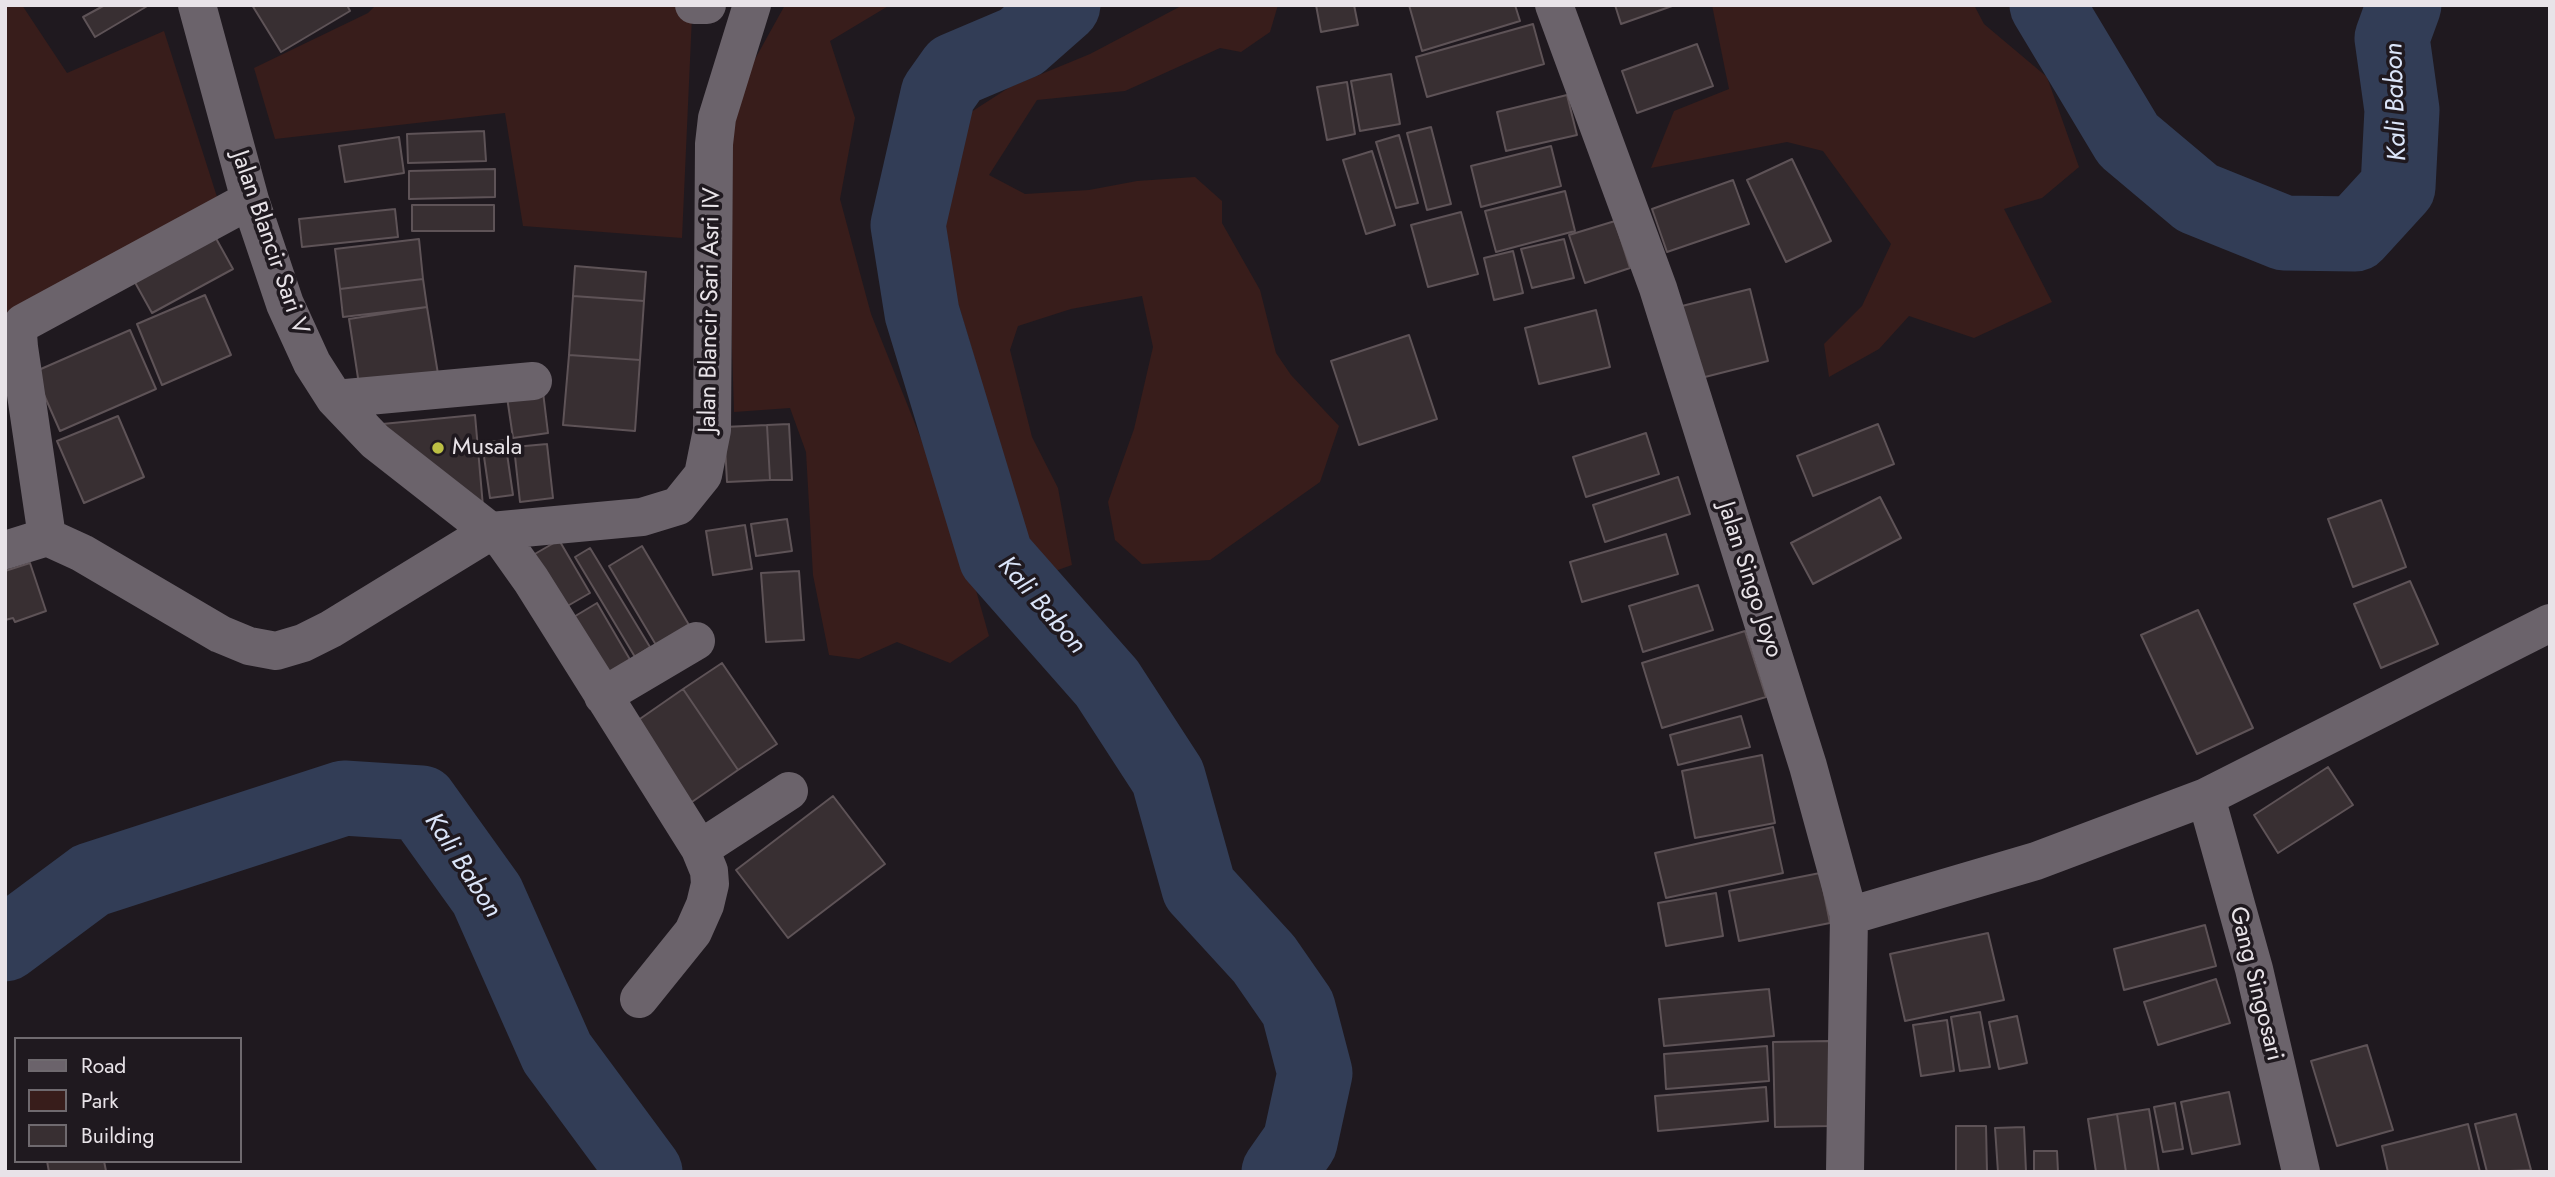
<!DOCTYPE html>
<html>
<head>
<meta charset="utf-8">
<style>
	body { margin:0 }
	#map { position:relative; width:2555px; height:1177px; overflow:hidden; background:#1f191f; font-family:Jost,sans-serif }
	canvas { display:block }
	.frame { position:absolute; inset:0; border:7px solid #e8e3e8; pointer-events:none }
	.legend { position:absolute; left:14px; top:1037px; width:228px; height:126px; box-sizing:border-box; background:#1f191f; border:2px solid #6f6a6f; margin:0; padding:9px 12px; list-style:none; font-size:21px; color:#e8e3e8 }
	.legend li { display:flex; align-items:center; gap:14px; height:35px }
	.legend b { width:35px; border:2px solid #6f6a6f }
</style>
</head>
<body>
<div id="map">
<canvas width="2555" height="1177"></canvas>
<div class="frame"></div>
<ul class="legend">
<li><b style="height:9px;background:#6b636b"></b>Road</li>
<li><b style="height:19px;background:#381d1b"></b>Park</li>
<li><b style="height:19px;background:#382f32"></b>Building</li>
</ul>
</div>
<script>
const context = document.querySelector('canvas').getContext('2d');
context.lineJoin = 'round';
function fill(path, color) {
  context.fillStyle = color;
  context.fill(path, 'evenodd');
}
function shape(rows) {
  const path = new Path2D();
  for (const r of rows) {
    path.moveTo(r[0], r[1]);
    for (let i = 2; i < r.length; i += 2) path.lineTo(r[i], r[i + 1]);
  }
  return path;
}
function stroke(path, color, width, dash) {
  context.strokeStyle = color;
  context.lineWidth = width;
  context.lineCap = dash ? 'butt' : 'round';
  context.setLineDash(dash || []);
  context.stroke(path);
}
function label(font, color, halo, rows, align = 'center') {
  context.font = font + ' Jost,sans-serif';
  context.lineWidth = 7;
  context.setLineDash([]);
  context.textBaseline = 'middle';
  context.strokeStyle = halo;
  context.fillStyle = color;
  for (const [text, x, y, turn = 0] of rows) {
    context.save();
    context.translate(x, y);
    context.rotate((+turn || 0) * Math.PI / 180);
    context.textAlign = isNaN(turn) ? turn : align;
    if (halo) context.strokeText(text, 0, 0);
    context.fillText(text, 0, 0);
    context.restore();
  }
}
fill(shape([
	[5,5,22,5,67,73,164,31,218,200,5,334],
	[376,5,687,5,692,16,682,238,523,226,505,113,275,139,254,68,368,13],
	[785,5,890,5,830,41,855,118,840,199,871,314,962,541,989,636,950,663,897,642,859,659,829,655,813,575,806,452,790,408,734,412,726,157,745,77],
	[1183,5,1278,5,1270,32,1241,52,1220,48,1125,91,1037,100,989,175,1025,194,1089,190,1137,181,1195,177,1222,201,1222,223,1260,290,1276,353,1291,375,1339,426,1320,482,1210,560,1142,564,1115,540,1108,502,1134,429,1153,347,1142,296,1071,309,1018,326,1010,350,1032,437,1058,488,1072,565,1038,577,959,306,931,257,919,197,954,123,1010,87,1090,54],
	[1712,5,1974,5,1984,24,2047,77,2079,167,2042,198,2004,209,2052,302,1974,338,1909,316,1879,349,1829,377,1824,344,1862,306,1891,244,1823,151,1787,142,1651,168,1674,111,1729,89]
]), '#381d1b');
stroke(shape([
	[1063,5,1021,42,955,70,938,94,908,225,922,313,996,557,1107,683,1168,777,1199,888,1264,959,1298,1008,1315,1073,1300,1142,1279,1172],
	[2047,5,2128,140,2197,198,2284,233,2355,234,2398,187,2402,110,2392,38,2404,5],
	[5,944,91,880,344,798,421,803,487,895,557,1053,645,1172]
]), '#323d56', 75);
const building = shape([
	[105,5,149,5,95,37,83,17,105,5],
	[252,5,347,5,350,11,281,52,252,5],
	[1316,5,1354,5,1358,25,1321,32,1316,5],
	[1409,5,1515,5,1520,21,1422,51,1409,5],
	[1615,5,1675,5,1621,24,1615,5],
	[1533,24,1544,64,1427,97,1416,57,1533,24],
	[1697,44,1713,86,1637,113,1622,71,1697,44],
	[1391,74,1400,124,1360,131,1351,81,1391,74],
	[1347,82,1355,134,1327,140,1317,87,1347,82],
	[1567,95,1577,135,1506,151,1497,112,1567,95],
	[1431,127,1451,204,1427,210,1407,133,1431,127],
	[484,131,486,161,408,163,407,134,484,131],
	[1399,135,1418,203,1396,208,1376,142,1399,135],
	[399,137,404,173,345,182,339,146,399,137],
	[1551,146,1561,186,1481,207,1471,166,1551,146],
	[1372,151,1395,225,1366,234,1343,160,1372,151],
	[1792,159,1831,241,1786,262,1747,180,1792,159],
	[495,169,495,197,409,199,409,171,495,169],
	[1733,180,1749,224,1667,252,1652,209,1733,180],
	[1565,191,1575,231,1496,252,1485,211,1565,191],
	[412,205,494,205,494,231,412,231,412,205],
	[395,209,398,237,302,247,299,219,395,209],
	[1461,212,1478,274,1428,287,1411,225,1461,212],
	[1615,221,1630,268,1585,283,1569,235,1615,221],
	[213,233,233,269,152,313,132,277,213,233],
	[419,239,423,279,340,289,335,249,419,239],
	[1564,239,1574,278,1532,288,1521,249,1564,239],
	[1513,251,1523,293,1494,300,1484,258,1513,251],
	[575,266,646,272,644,301,573,296,575,266],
	[423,279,427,307,343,317,340,289,423,279],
	[1750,289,1768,361,1701,378,1682,306,1750,289],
	[205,295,231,355,162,385,137,324,205,295],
	[573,296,644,301,640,360,569,355,573,296],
	[427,307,439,380,360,391,349,319,427,307],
	[1596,310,1610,367,1539,384,1525,328,1596,310],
	[130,330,156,389,60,431,34,372,130,330],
	[1409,335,1437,419,1359,445,1331,361,1409,335],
	[569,355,640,360,635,431,563,425,569,355],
	[543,392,548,433,513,438,507,397,543,392],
	[475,415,484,518,372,425,475,415],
	[118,416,144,477,84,503,57,441,118,416],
	[789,424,792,480,770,480,767,425,789,424],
	[1878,424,1894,464,1813,496,1797,456,1878,424],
	[767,425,770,480,727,482,724,427,767,425],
	[1646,433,1659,474,1586,497,1573,457,1646,433],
	[505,440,513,495,490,498,482,443,505,440],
	[547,444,553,498,520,502,514,447,547,444],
	[1678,477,1690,514,1605,542,1593,505,1678,477],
	[1880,497,1901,538,1813,584,1791,543,1880,497],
	[2381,500,2406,567,2353,587,2328,519,2381,500],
	[787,519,792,551,756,556,751,524,787,519],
	[745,525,752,569,713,575,706,531,745,525],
	[1666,534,1678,574,1582,602,1570,562,1666,534],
	[559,540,590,593,564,608,533,555,559,540],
	[642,546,692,630,659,650,609,566,642,546],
	[590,548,650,647,635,657,575,557,590,548],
	[30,563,46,611,15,622,13,618,5,620,5,571,30,563],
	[799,571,804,640,766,642,761,573,799,571],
	[2410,581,2438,644,2381,668,2354,604,2410,581],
	[1698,585,1713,630,1643,652,1629,606,1698,585],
	[597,603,632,663,602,680,567,621,597,603],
	[2198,610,2253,728,2197,754,2141,635,2198,610],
	[1745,631,1766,697,1662,728,1642,663,1745,631],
	[722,663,777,744,738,770,683,689,722,663],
	[683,689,738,770,689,804,634,723,683,689],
	[1741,716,1750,747,1678,765,1670,735,1741,716],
	[1762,755,1775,823,1695,838,1682,771,1762,755],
	[2328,767,2353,805,2278,853,2254,815,2328,767],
	[833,796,885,864,788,938,736,870,833,796],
	[1773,827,1783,873,1666,898,1655,853,1773,827],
	[1820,873,1830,923,1739,941,1729,891,1820,873],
	[1716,893,1723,936,1666,946,1658,903,1716,893],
	[2205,925,2216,966,2124,990,2114,949,2205,925],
	[1988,933,2004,1000,1905,1021,1890,954,1988,933],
	[2216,979,2230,1023,2158,1045,2144,1002,2216,979],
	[1769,989,1774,1036,1664,1046,1659,999,1769,989],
	[1980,1012,1990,1067,1960,1071,1951,1017,1980,1012],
	[2017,1016,2027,1063,1999,1069,1989,1022,2017,1016],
	[1947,1020,1954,1071,1921,1076,1913,1025,1947,1020],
	[1829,1041,1830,1126,1775,1127,1773,1042,1829,1041],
	[2367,1045,2393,1130,2337,1146,2311,1061,2367,1045],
	[1767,1046,1769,1081,1666,1089,1664,1054,1767,1046],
	[1766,1087,1768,1121,1658,1131,1655,1096,1766,1087],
	[2229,1092,2240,1144,2192,1154,2181,1102,2229,1092],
	[2175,1103,2183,1149,2163,1152,2154,1107,2175,1103],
	[2149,1109,2159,1172,2126,1172,2117,1114,2149,1109],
	[2117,1114,2126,1172,2096,1172,2088,1119,2117,1114],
	[2516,1114,2531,1170,2487,1172,2475,1124,2516,1114],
	[2468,1124,2480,1172,2388,1172,2382,1146,2468,1124],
	[1956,1126,1986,1126,1987,1172,1956,1172,1956,1126],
	[2024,1127,2026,1172,1998,1172,1995,1128,2024,1127],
	[2034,1151,2057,1151,2058,1172,2034,1172,2034,1151],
	[47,1161,104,1161,106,1171,49,1172,47,1161]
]);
fill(building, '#382f32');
stroke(building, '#5e5357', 2);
stroke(shape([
	[197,5,250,200,285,304,312,363,335,399,375,441,504,542,531,580,700,849,709,871,710,884,705,905,693,932,639,999],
	[694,5,707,5],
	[1554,5,1658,288,1808,766,1849,916,1845,1172],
	[335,399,533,381],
	[47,537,19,347,18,334,23,323,250,200],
	[5,550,47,537,82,553,220,634,249,646,276,651,303,643,331,629,491,531,642,517,678,506,703,475,712,430,714,144,717,118,752,5],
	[603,696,696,641],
	[2206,797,2254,969,2301,1172],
	[700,849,789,791],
	[1849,916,2036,861,2206,797,2550,623]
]), '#6b636b', 38);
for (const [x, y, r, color] of [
	[438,448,7,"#bcbf44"]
]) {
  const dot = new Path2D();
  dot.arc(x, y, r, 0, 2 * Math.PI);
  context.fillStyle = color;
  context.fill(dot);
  stroke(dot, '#1f191f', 2.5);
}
label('24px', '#e8e3e8', '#1f191f', [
	["Jalan Blancir Sari V",269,243,71],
	["Jalan Blancir Sari Asri IV",711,310,-89],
	["Jalan Singo Joyo",1749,580,72],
	["Gang Singosari",2255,984,76]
]);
label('24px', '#e8e3e8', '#1f191f', [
	["Musala",452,448]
], 'left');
label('italic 26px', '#dbe5f9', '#1f191f', [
	["Kali Babon",2397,102,-92],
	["Kali Babon",1041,606,49],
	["Kali Babon",462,866,57]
]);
</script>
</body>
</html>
